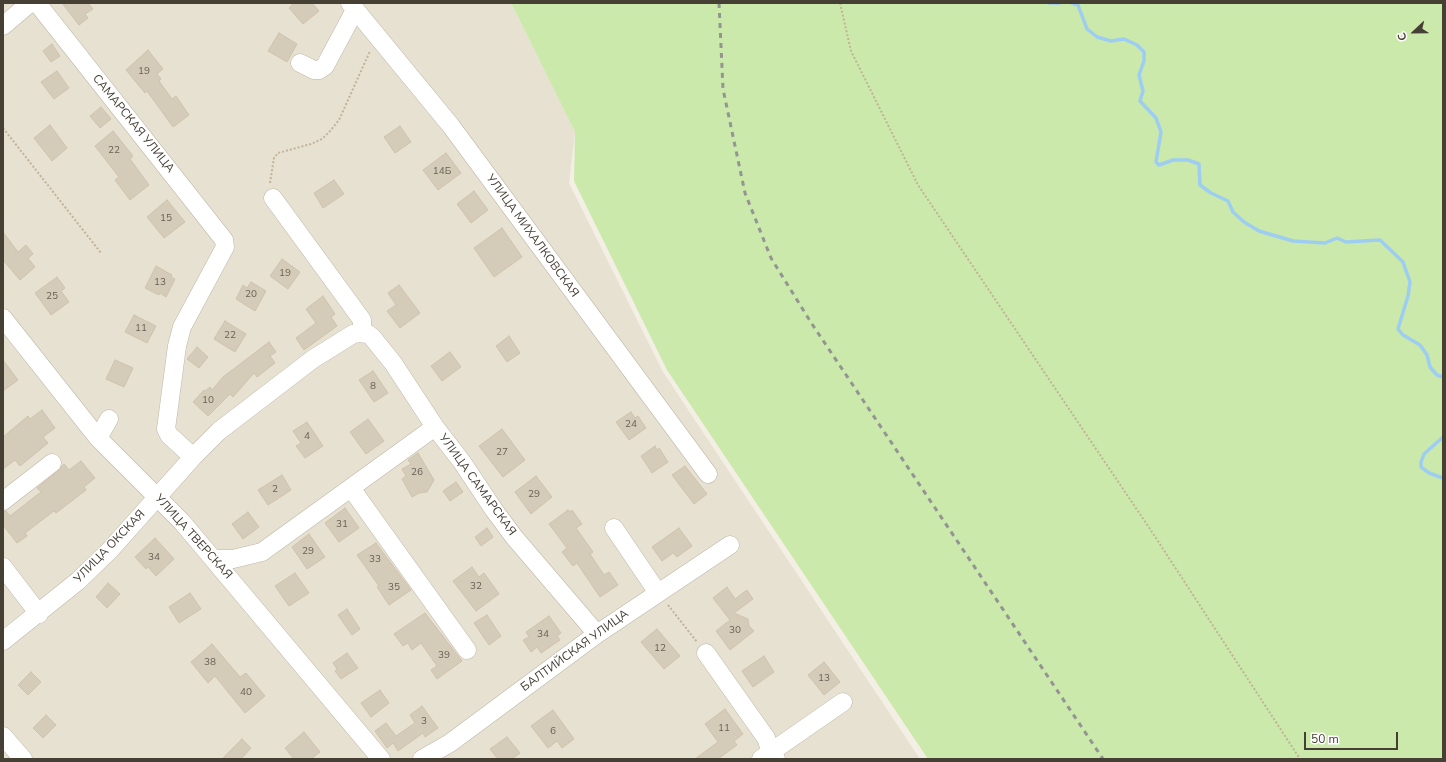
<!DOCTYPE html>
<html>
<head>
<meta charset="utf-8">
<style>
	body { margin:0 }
	#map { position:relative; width:1446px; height:762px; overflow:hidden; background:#f3efe4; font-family:"Nunito Sans",sans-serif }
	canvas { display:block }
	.frame { position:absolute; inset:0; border:4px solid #453f34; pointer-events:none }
	.north { position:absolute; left:1394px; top:12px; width:40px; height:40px; -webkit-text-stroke:3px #fff; paint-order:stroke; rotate:248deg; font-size:11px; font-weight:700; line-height:16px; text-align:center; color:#453f34 }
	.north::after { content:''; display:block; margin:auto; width:14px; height:18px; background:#453f34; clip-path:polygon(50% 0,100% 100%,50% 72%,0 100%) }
	.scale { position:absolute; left:1304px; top:732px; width:94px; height:18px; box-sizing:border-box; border:2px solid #453f34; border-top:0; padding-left:5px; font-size:12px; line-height:14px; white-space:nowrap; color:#453f34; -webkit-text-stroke:3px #fff; paint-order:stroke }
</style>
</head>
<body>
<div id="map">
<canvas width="1446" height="762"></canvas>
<div class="frame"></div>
<div class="north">С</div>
<div class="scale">50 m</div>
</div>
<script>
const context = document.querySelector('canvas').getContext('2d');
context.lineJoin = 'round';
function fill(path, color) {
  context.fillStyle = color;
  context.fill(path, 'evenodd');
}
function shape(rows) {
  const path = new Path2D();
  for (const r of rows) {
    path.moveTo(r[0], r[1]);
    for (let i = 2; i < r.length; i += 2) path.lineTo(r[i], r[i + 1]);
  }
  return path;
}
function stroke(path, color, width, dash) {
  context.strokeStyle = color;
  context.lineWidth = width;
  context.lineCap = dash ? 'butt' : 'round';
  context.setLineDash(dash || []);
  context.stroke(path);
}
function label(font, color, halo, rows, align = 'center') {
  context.font = font + ' "Nunito Sans",sans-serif';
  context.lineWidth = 3;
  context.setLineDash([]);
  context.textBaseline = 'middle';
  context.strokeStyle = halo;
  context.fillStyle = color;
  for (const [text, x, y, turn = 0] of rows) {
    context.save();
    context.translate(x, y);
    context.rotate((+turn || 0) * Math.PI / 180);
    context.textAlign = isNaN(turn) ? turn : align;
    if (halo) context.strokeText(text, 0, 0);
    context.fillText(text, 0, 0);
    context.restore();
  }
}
fill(shape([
	[3,3,511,3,575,132,569,183,663,372,920,759,3,759]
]), '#e7e1d2');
fill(shape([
	[511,3,1443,3,1443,759,928,759,667,370,574,181,575,132]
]), '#cbe9ab');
stroke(shape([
	[1049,3,1060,3],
	[1072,3,1078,5,1087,29,1097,37,1111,41,1124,39,1137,45,1144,52,1144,61,1139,75,1143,91,1140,101,1156,118,1161,132,1156,162,1159,165,1173,160,1188,160,1199,164,1200,185,1211,193,1228,201,1233,212,1244,222,1259,231,1293,241,1325,243,1337,238,1346,242,1380,240,1403,262,1410,282,1408,296,1398,329,1403,335,1420,345,1427,355,1430,367,1437,375,1443,377],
	[1443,437,1424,454,1421,462,1421,467,1429,473,1443,478]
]), '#9ecdf2', 3.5);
const building = shape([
	[62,3,88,3,93,9,85,14,88,18,79,25,62,3],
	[294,3,312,3,319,11,303,24,289,8,294,3],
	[279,33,297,44,287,62,268,51,279,33],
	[52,44,60,56,51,62,43,51,52,44],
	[148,50,163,69,157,74,161,79,159,81,172,99,176,96,189,115,173,127,147,91,145,93,126,70,148,50],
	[57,71,69,88,54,99,41,82,57,71],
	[101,107,111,119,100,128,90,116,101,107],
	[50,125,67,148,52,161,34,138,50,125],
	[400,126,411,142,395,153,384,137,400,126],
	[113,131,133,156,130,159,149,185,130,200,115,180,119,177,95,146,113,131],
	[446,153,461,173,438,190,423,170,446,153],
	[334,180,344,194,323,208,314,193,334,180],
	[474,191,488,210,471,223,457,204,474,191],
	[167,200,185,222,164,238,147,217,167,200],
	[502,228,522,257,494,277,474,248,502,228],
	[3,232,18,252,26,245,33,254,28,258,35,267,20,280,3,260,3,232],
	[282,259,300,272,288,289,270,276,282,259],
	[156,266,172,275,171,277,175,279,166,297,160,293,159,295,145,288,156,266],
	[57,277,65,288,61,291,69,302,51,315,35,293,57,277],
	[251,282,266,291,255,311,236,299,243,285,247,288,251,282],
	[399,285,420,313,400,328,387,311,396,305,388,293,399,285],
	[323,296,335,314,331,317,337,326,304,350,296,338,316,323,306,309,323,296],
	[134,315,156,326,147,343,125,332,134,315],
	[225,321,246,334,235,352,214,339,225,321],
	[509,336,520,353,507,362,496,346,509,336],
	[269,342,276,352,270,356,275,363,257,377,254,373,233,397,230,394,208,416,193,402,204,390,205,391,210,387,212,390,223,377,269,342],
	[197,347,208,357,199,368,187,359,197,347],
	[450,352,461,367,442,381,431,366,450,352],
	[3,360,18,380,3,391,3,360],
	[115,360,133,368,124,387,106,379,115,360],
	[373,371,388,393,374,402,359,380,373,371],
	[42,410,55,428,43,437,48,443,20,466,15,460,3,469,3,437,28,416,30,419,42,410],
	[631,412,635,418,638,416,646,428,629,440,616,422,631,412],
	[368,419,384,441,366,454,350,432,368,419],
	[307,422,323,446,305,458,296,446,301,443,293,431,307,422],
	[502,429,525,460,503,477,479,446,502,429],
	[655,446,657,450,659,448,668,462,652,473,641,456,655,446],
	[418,453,434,480,427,492,419,493,412,497,402,479,406,476,402,469,411,464,408,460,418,453],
	[81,461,95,478,84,487,86,490,56,513,54,511,25,533,27,536,17,543,3,525,3,511,6,511,10,516,41,492,37,488,58,471,62,466,64,464,69,470,81,461],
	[685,466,707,494,694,504,672,475,685,466],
	[282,475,291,490,268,505,258,490,282,475],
	[536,476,552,497,531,514,515,492,536,476],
	[456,482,463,492,450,501,443,491,456,482],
	[345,508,359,528,339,542,325,523,345,508],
	[568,510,570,512,572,510,582,524,576,528,593,552,590,554,604,575,609,572,618,585,600,597,577,563,573,566,562,552,567,548,549,524,568,510],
	[248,512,259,527,243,539,232,524,248,512],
	[487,528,493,537,481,546,475,537,487,528],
	[679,528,692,546,677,557,673,553,662,561,652,547,679,528],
	[309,534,325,557,307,569,292,547,309,534],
	[155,538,174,559,156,576,148,567,146,569,135,557,155,538],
	[376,543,411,590,389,605,377,587,379,586,357,555,376,543],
	[472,567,479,577,484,573,499,594,476,611,453,581,472,567],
	[295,573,309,593,289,606,275,586,295,573],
	[108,583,120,594,107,608,96,597,108,583],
	[727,587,735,599,747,590,753,599,734,613,748,619,749,626,754,631,730,650,716,631,730,620,713,598,727,587],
	[190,593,201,609,179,623,169,607,190,593],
	[347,609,360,629,352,635,338,615,347,609],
	[425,613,462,661,437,679,431,670,437,666,421,643,412,650,408,643,403,646,394,634,425,613],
	[487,615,501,636,489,645,474,623,487,615],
	[549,616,561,633,557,636,560,640,541,653,537,647,531,652,523,640,529,637,526,632,549,616],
	[657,629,680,656,664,669,641,642,657,629],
	[212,644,240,677,246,673,265,696,245,713,215,676,208,683,191,662,212,644],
	[347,653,358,668,341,679,335,671,337,669,333,663,347,653],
	[764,656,774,672,753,687,742,671,764,656],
	[824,662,840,682,824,695,808,675,824,662],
	[31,672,41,682,28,695,18,685,31,672],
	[380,690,389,703,371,717,361,703,380,690],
	[422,706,438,728,425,737,423,733,398,751,393,743,387,748,375,731,386,723,396,736,415,723,410,715,422,706],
	[725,709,743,734,734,741,737,745,718,759,695,759,718,742,705,724,725,709],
	[553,710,574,739,562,748,557,741,548,748,531,726,553,710],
	[46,715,56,725,43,738,33,728,46,715],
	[304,732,320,752,311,759,294,759,285,748,304,732],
	[507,737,520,753,512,759,498,759,490,749,507,737],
	[242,739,251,748,241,759,222,759,242,739]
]);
fill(building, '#d5cbb9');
stroke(building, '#d0c3ac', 1);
const minor = shape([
	[37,3,224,240,225,247,182,327,177,346,166,429,169,435,193,457],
	[350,3,451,126,708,474],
	[3,26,30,3],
	[300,63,314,70,319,70,325,66,355,10],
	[273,198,362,320,362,333],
	[3,318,98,438,182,522,381,759],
	[98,438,109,419],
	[351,488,467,650],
	[3,501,52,463],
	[614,528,658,593],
	[214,559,233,559,262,552,435,427],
	[3,567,39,614],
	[3,641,78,581,110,550,193,457,219,431,313,359,353,334,359,333,368,334,372,337,393,363,435,427,462,462,494,510,514,537,597,634],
	[706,653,766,738,771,752,776,759],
	[3,736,23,759],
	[422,759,450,743,597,634,730,545],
	[761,759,843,702]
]);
stroke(minor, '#beb7a7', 19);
stroke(shape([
	[840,3,851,51,918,185,1150,529,1300,759],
	[3,128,101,253],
	[270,183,274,158,278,153,311,144,322,139,331,130,339,120,370,51],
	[668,605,697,642]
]), '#c1b397', 2, [2, 2]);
stroke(minor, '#fff', 18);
stroke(shape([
	[719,3,723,89,745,193,771,258,812,324,1103,759]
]), '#949494', 3, [5, 5]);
label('10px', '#696255', null, [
	["19",144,72],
	["22",114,151],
	["14Б",442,172],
	["15",166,219],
	["19",285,274],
	["13",160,283],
	["20",251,295],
	["25",52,297],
	["11",141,329],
	["22",230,336],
	["8",373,387],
	["10",208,401],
	["24",631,425],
	["4",307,437],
	["27",502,453],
	["26",417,473],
	["2",275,490],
	["29",534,495],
	["31",342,525],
	["29",308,552],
	["34",154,558],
	["33",375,560],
	["32",476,587],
	["35",394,588],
	["30",735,631],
	["34",543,635],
	["12",660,649],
	["39",444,656],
	["38",210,663],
	["13",824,679],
	["40",246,693],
	["3",424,722],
	["11",724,729],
	["6",553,732]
]);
label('12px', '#453f34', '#fff', [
	["САМАРСКАЯ УЛИЦА",133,124,51],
	["УЛИЦА МИХАЛКОВСКАЯ",532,236,54],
	["УЛИЦА САМАРСКАЯ",477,485,54],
	["УЛИЦА ТВЕРСКАЯ",193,537,48],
	["УЛИЦА ОКСКАЯ",110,547,-46],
	["БАЛТИЙСКАЯ УЛИЦА",575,651,-36]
]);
</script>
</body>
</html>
